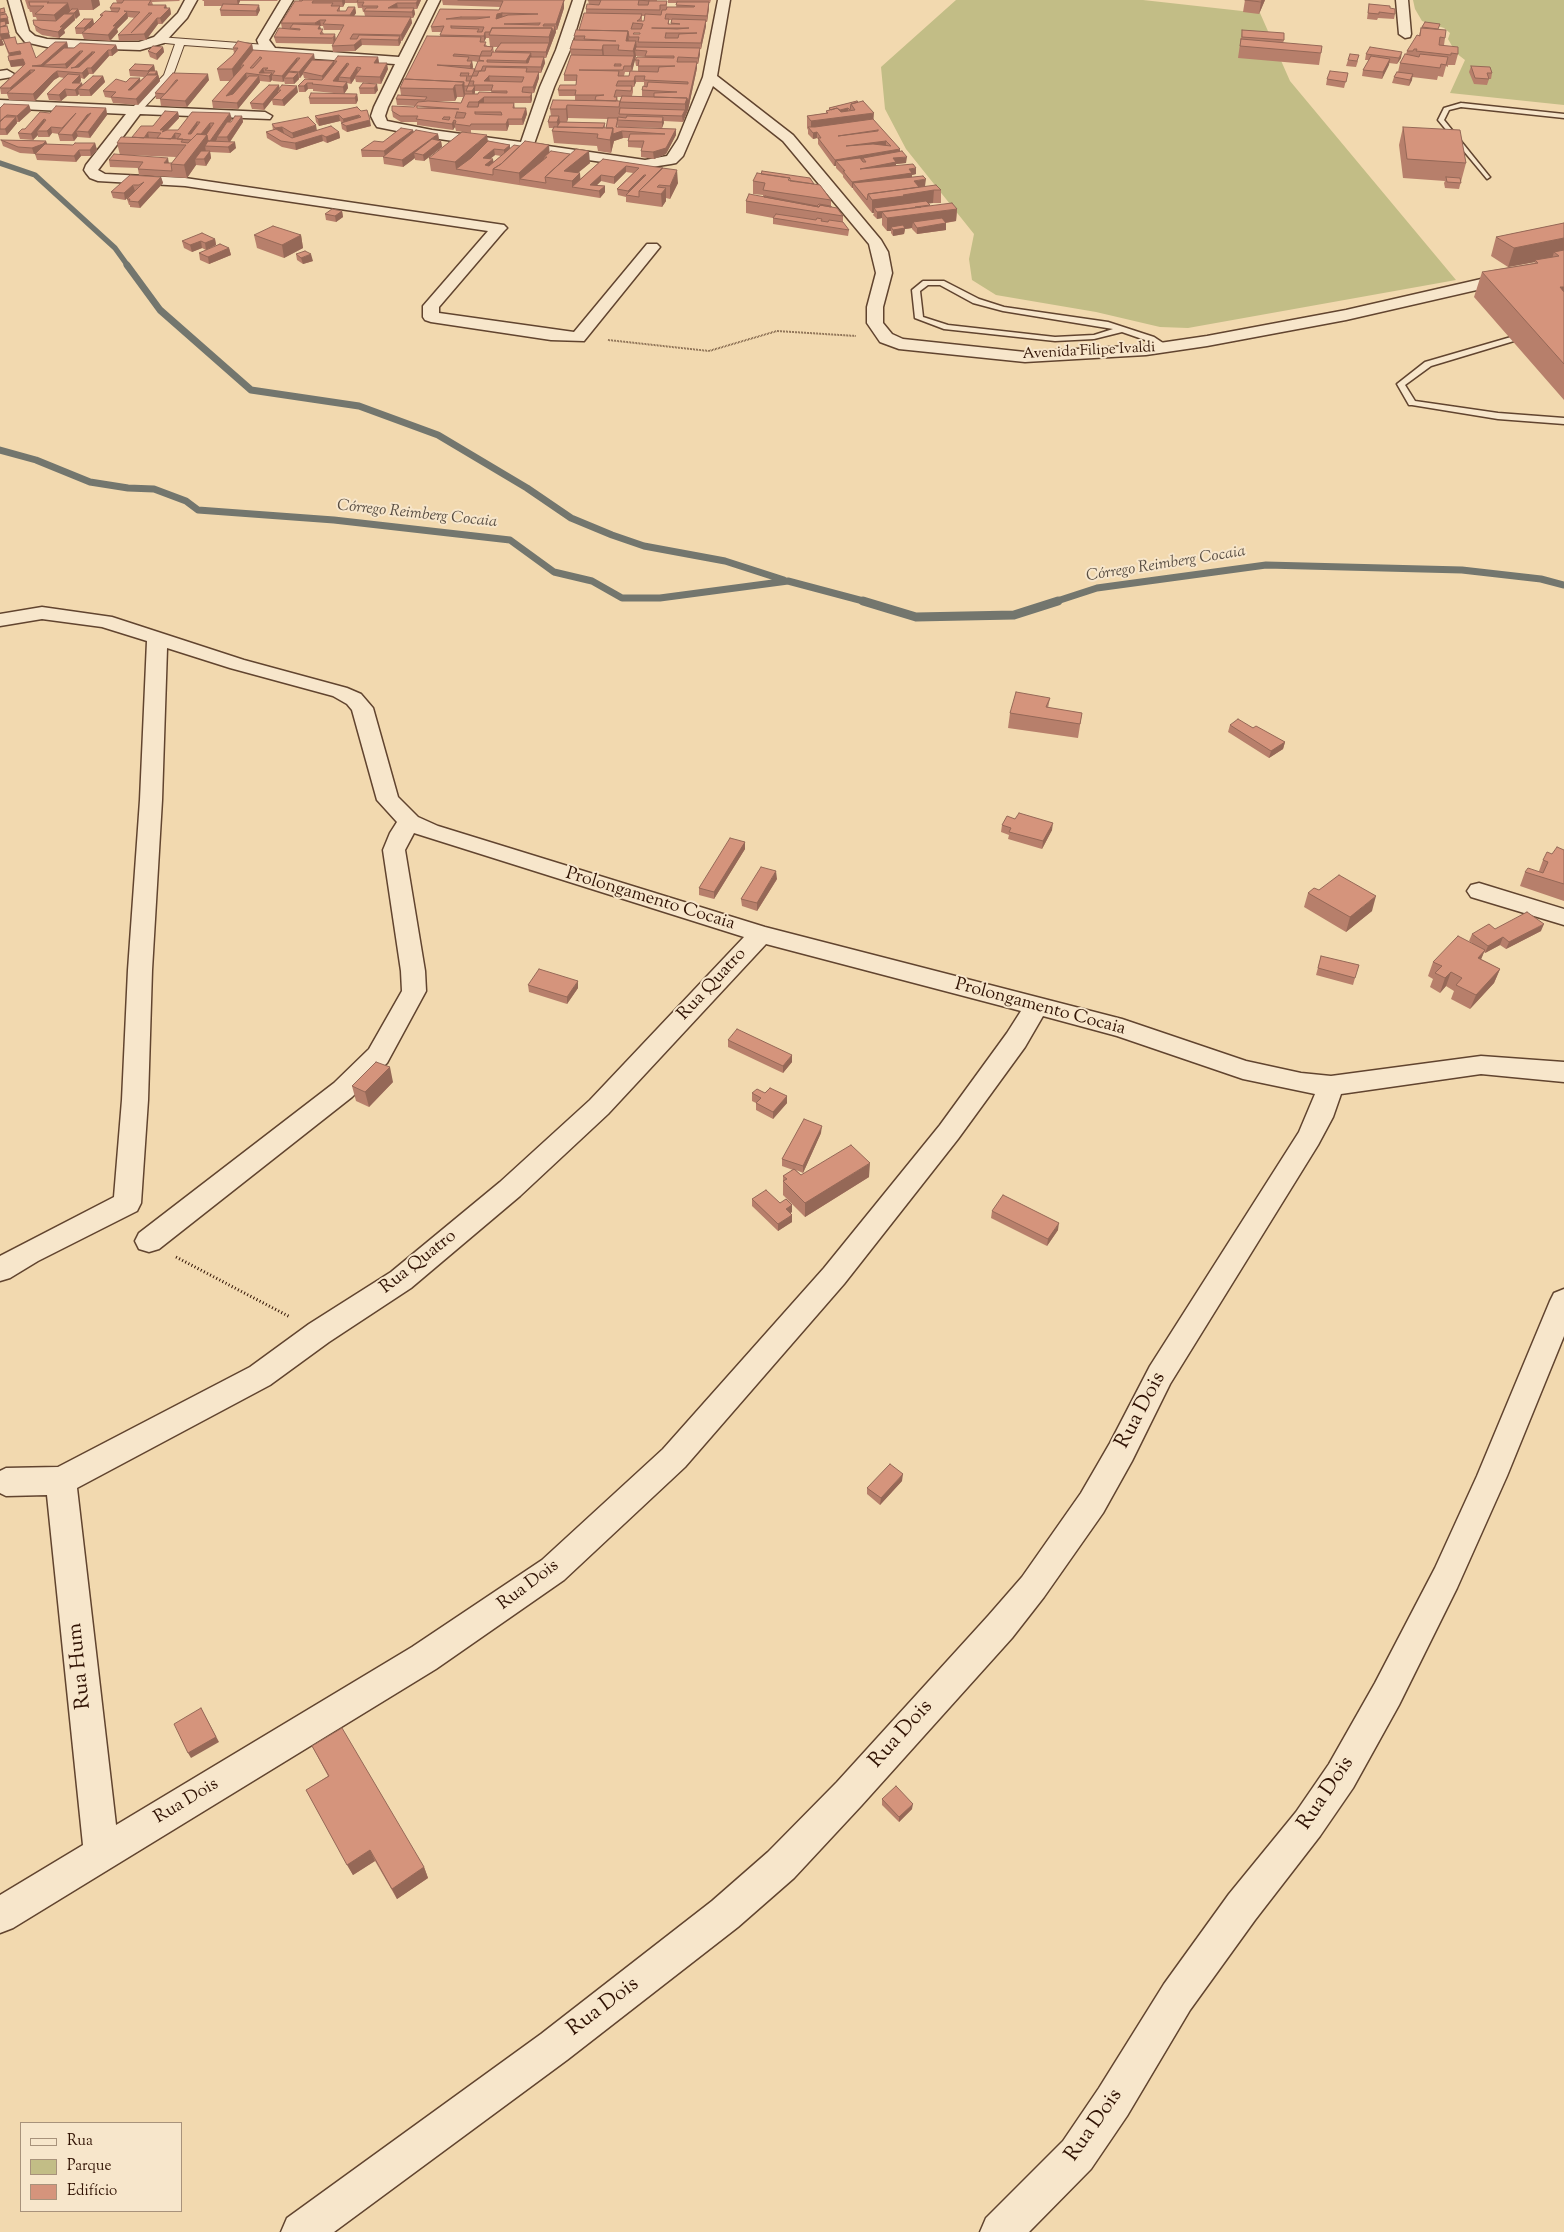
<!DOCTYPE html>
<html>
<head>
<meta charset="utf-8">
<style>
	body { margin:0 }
	#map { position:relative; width:1564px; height:2232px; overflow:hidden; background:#f2d9af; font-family:"Sorts Mill Goudy",serif }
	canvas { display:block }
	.legend { position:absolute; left:20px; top:2122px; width:162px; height:90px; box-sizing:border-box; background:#f7e6cb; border:1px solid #a8927b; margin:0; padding:6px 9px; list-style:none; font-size:15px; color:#311304 }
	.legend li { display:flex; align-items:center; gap:10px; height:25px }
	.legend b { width:25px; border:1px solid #a8927b }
</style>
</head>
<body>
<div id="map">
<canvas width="1564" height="2232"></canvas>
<ul class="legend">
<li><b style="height:6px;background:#f7e6cb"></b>Rua</li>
<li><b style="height:14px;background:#c2bd86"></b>Parque</li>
<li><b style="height:14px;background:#d5947c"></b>Edifício</li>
</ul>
</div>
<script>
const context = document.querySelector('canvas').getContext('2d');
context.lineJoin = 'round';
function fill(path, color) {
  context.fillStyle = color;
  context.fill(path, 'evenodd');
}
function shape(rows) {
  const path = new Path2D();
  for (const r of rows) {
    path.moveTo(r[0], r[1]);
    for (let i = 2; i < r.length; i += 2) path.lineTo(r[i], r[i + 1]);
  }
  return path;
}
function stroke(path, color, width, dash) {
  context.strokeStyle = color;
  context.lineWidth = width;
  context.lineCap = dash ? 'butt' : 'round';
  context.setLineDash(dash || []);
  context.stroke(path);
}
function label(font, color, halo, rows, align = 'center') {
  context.font = font + ' "Sorts Mill Goudy",serif';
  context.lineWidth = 4;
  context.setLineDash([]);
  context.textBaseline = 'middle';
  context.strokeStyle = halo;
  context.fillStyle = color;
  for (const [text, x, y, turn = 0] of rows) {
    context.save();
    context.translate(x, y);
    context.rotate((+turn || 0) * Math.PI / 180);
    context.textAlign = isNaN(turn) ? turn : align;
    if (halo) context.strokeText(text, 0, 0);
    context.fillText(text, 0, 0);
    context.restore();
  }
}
fill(shape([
	[956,0,1143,0,1260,13,1290,81,1456,280,1188,328,1160,327,1096,312,996,295,972,280,969,259,974,234,906,149,885,109,881,67],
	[1413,0,1564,0,1564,105,1450,93,1465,60,1456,53,1448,39,1450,33,1444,28,1422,21,1415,9]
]), '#c2bd86');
stroke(shape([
	[0,163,35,175,115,248,128,266]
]), '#73766e', 5.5);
stroke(shape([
	[127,265,160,310,251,390,359,406,438,435,527,488,571,518,612,535,644,546,725,561,784,580],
	[0,450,36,460,90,482,128,488,154,489,186,501,198,510,334,520,510,540,554,572,592,581,622,598,660,598,788,581,867,602],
	[1054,602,1097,588,1266,565,1462,570,1541,579,1564,585]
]), '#73766e', 7);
stroke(shape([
	[863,601,916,617,1014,615,1058,601]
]), '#73766e', 9);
const service = shape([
	[1461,103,1564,114,1564,118,1461,107,1449,110,1444,120,1489,176,1490,177,1487,179,1438,120,1444,108,1461,103],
	[923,281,944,281,979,299,1004,307,1108,322,1154,337,1169,347,1162,349,1148,341,1122,332,1094,339,1055,341,944,329,915,318,912,290,923,281],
	[928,285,940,285,973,303,1003,311,1113,329,1094,335,1055,337,948,325,923,317,920,291,928,285],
	[1511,337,1515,339,1514,341,1431,366,1405,385,1415,401,1498,413,1564,418,1564,424,1498,419,1412,405,1409,405,1397,384,1425,362,1511,337]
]);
const pedestrian = shape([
	[159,37,266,45,271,48,266,51,184,45,172,78,140,112,132,112,132,108,164,75,175,44,156,42,154,40,159,37]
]);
const minor = shape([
	[8,0,20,0,29,31,35,36,47,39,118,42,139,42,154,37,178,13,185,0,197,0,187,18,164,43,140,50,47,47,25,42,17,32,8,0],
	[281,0,293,0,269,40,275,48,399,57,428,0,440,0,388,107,385,116,387,121,432,130,521,142,540,87,556,50,573,0,585,0,570,50,554,87,534,144,645,160,667,156,678,139,703,77,718,0,730,0,717,76,793,135,881,240,888,252,892,273,883,307,883,323,892,334,903,339,1025,352,1146,345,1207,336,1346,310,1564,260,1564,270,1346,320,1207,346,1146,355,1025,362,899,349,880,342,867,323,867,307,876,273,869,244,783,141,713,86,683,156,676,163,671,164,645,168,432,138,377,127,375,124,371,116,374,107,395,64,272,56,261,51,257,40,281,0],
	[1396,0,1408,0,1411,34,1410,37,1405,38,1399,34,1396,0],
	[7,70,14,74,12,77,0,79,0,71,7,70],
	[0,100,265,112,272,116,270,119,140,114,98,170,105,174,185,178,504,225,507,228,504,231,439,307,439,313,574,332,647,244,657,244,660,247,584,341,551,340,431,322,425,320,423,317,423,306,488,231,185,186,98,181,90,178,86,173,84,170,86,165,126,114,0,108,0,100],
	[42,607,112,617,244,660,347,688,361,694,373,708,398,797,418,817,438,826,765,927,1122,1019,1246,1061,1301,1073,1331,1076,1481,1056,1564,1062,1564,1082,1481,1074,1341,1094,1333,1117,1318,1145,1170,1384,1132,1461,1103,1513,1044,1597,1012,1638,861,1806,794,1878,738,1927,567,2060,334,2232,281,2232,287,2218,541,2034,712,1901,768,1852,837,1782,988,1616,1022,1577,1081,1493,1110,1443,1150,1366,1299,1132,1315,1094,1243,1079,1117,1036,1043,1016,1025,1047,958,1139,844,1284,685,1467,564,1580,436,1669,13,1928,0,1933,0,1895,83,1845,47,1495,6,1496,0,1493,0,1471,6,1468,58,1467,250,1367,309,1324,391,1272,500,1182,590,1100,744,937,414,833,405,850,425,971,426,991,387,1063,352,1097,159,1249,149,1252,139,1249,135,1241,139,1233,334,1083,369,1049,402,991,401,971,383,850,390,833,397,822,377,800,352,710,347,704,333,696,230,668,167,648,162,800,152,970,148,1100,141,1203,137,1211,38,1261,10,1278,0,1281,0,1256,114,1197,122,1100,128,970,140,800,147,641,102,627,42,619,0,626,0,614,42,607],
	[766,944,1021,1011,1007,1033,940,1125,824,1268,663,1449,542,1560,412,1647,116,1825,77,1488,270,1385,329,1342,411,1288,520,1196,608,1114,766,944],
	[1479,883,1564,909,1564,925,1471,897,1467,891,1471,885,1479,883],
	[1564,1289,1564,1336,1507,1476,1457,1588,1399,1705,1353,1788,1320,1836,1255,1920,1190,2010,1127,2116,1091,2169,1029,2232,980,2232,986,2218,1063,2141,1099,2088,1164,1984,1229,1894,1296,1812,1329,1764,1375,1683,1435,1568,1477,1476,1550,1301,1554,1293,1564,1289]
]);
stroke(service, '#61442f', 3);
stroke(pedestrian, '#61442f', 2);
stroke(minor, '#61442f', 3);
stroke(shape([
	[608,340,709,351,777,331,856,336]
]), '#311304', 2, [0.5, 1]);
stroke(shape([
	[176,1257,290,1317]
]), '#311304', 3, [1, 2.5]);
fill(service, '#f7e6cb');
fill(pedestrian, '#f7e6cb');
fill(minor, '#f7e6cb');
fill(shape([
	[25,0,102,0,99,0,100,5,93,10,79,10,80,15,75,19,75,20,64,30,65,33,59,38,42,35,36,31,33,20,37,20,36,17,33,17,32,12,30,12,29,9,28,9],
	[112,0,180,0,179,1,152,2,153,5,166,5,167,8,170,8,171,14,162,24,158,24,146,40,119,41,118,35,135,18,128,17,128,18,117,29,118,32,110,41,84,39,82,34,76,34,75,28,93,19,94,24,101,17,100,15,111,11,110,8,117,3,116,0],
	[202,0,278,0,277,1,240,1,238,4,260,10,257,16,221,16,220,10,223,6,204,6,204,1,203,1],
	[299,0,421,0,417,9,414,9,415,14,413,18,411,18,412,23,402,41,400,41,401,42,399,46,362,45,355,51,333,52,332,46,333,44,276,43,274,37,282,29,281,23,299,1],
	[345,3,357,3,358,8,362,8,363,12,364,12,365,16,354,16,356,13,355,7,346,11,340,11,340,7,343,7],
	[320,26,323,26,324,30,341,30,336,40,324,34,321,29],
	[442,0,565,0,564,2,564,8,557,30,556,30,556,32,546,58,544,58,545,63,541,73,539,73,539,78,534,93,532,93,532,99,531,103,514,103,515,108,526,108,527,114,523,125,509,125,507,131,471,130,471,133,456,131,455,127,453,130,417,125,417,122,401,122,393,117,392,111,414,107,415,106,397,105,396,99,401,95,400,88,405,79,440,36,441,32,432,32,431,27,440,9,499,10,500,7,443,5],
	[486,38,489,38,490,46,487,46,484,42],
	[493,47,498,47,495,51,495,52,494,52],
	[472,61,478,62,475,69,472,69,473,67],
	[475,91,491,91,492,92,475,94],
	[457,97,463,97,461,103,427,101,455,101],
	[417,106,428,107,417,108],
	[588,0,657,0,657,1,667,1,667,7,676,7,677,3,668,3,668,0,711,0,710,3,709,3,709,8,707,22,706,22,706,26,701,49,700,49,700,54,698,64,697,64,697,68,688,110,683,122,664,121,662,128,618,127,618,125,617,127,676,135,666,154,654,159,641,157,641,151,642,148,628,147,628,141,629,138,623,138,614,141,611,153,598,151,597,146,554,143,552,131,553,128,549,128,548,122,551,116,550,109,575,100,575,96,559,96,558,90,576,85,576,81,564,81,564,75,571,55,570,49,575,40,574,36,579,30,586,13,586,9,589,5],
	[642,16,645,16,644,21,642,21],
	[669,20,671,20,671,24,669,24],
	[634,33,640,33,640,34,633,34],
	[636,56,645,57,635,60,636,66,638,66,638,72,632,71],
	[625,72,630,72,629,76,624,76],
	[636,82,644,82,644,86,642,90,642,96,632,96,633,92,633,87,634,87],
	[617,97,621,97,620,101,618,101],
	[568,118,608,119,606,128,605,128,605,123,560,122,567,122],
	[1245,0,1265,0,1259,14,1243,12],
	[1369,4,1390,8,1395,14,1394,19,1378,18,1377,20,1367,19],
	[4,8,9,24,6,24,10,38,36,58,67,42,68,48,74,48,116,45,118,51,112,56,109,56,93,74,89,74,84,79,81,78,81,81,79,83,83,85,103,76,105,82,91,96,80,96,79,94,77,96,67,96,61,101,49,100,47,94,64,78,59,77,54,80,35,101,9,100,7,94,1,94,0,87,23,66,11,67,9,56,3,40,2,40,4,45,0,46,0,9],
	[1425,22,1439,30,1445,38,1444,45,1458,54,1455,65,1448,65,1448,67,1446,66,1443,77,1438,76,1437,80,1412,77,1412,80,1409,86,1392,83,1394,77,1398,72,1400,63,1406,54,1407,51,1419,35,1421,28],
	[1242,30,1284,40,1283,43,1321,53,1319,65,1238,58],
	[252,44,253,50,315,60,334,61,378,57,379,63,388,69,381,84,356,82,355,78,351,84,347,83,348,88,344,94,313,91,313,89,308,89,305,92,299,92,298,86,314,80,304,78,303,74,300,78,299,78,299,79,294,84,285,84,284,81,283,82,273,81,272,80,270,82,260,81,260,82,238,109,213,108,212,101,230,81,220,81,217,69,233,55,234,53,233,48],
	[163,47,164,52,157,60,150,57,148,51],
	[1366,54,1401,58,1397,64,1389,63,1382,79,1362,76,1363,70,1369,60,1365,60],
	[1348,60,1358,61,1356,67,1346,66],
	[154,65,155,71,157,71,160,81,138,105,113,103,111,98,105,97,103,91,126,82,140,81,144,77,130,76,129,70],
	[1471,66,1492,73,1491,79,1489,79,1487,85,1474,84,1469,72],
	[173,73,209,80,187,107,161,106,160,99,156,99,155,93],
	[1348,73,1344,88,1326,85,1327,79],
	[363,83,378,90,375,94,360,94,359,88],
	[279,85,279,88,298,92,284,106,273,105,272,100,264,110,252,109,250,103],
	[357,94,358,100,356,104,310,104,309,98],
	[857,101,873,119,900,151,906,163,896,164,896,166,916,174,912,175,912,177,925,186,941,190,941,203,929,203,930,206,957,209,956,221,946,223,946,230,917,234,912,229,912,228,905,229,904,234,893,236,891,233,891,231,887,231,882,225,882,218,877,219,873,215,874,213,872,213,853,189,853,188,852,188,843,177,843,175,836,168,836,166,834,166,818,144,818,139,817,138,813,139,808,134,808,130,807,128,807,116,826,113,826,111,829,110,829,108],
	[29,105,31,111,19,122,17,122,17,123,7,135,0,135,0,108],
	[357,107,371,126,347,132,342,129,341,123,342,123,340,121,319,126,316,122,315,116],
	[106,108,107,115,90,138,78,137,78,136,74,141,60,141,58,134,59,134,52,133,49,137,38,137,38,135,33,140,20,139,18,133,50,113],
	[178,112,179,118,168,130,178,130,192,112,232,119,230,122,231,122,242,116,243,122,230,142,236,148,230,153,210,152,211,158,206,166,196,165,187,178,139,175,138,169,138,168,110,167,109,160,120,155,117,143,132,137],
	[128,155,176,157,172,163,169,163],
	[272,124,317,130,339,132,340,138,327,143,323,141,296,150,282,147,267,138,266,132,273,130],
	[1403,127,1466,163,1459,189,1445,188,1444,183,1445,181,1403,178,1399,145],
	[413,130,414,132,438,134,439,140,441,141,442,147,424,161,415,160,415,158,403,167,384,164,383,157,362,157,361,150],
	[1,140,46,141,47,144,73,145,95,143,97,150,91,156,81,156,76,162,37,160,35,154,20,153,3,146],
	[488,141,510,145,510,148,550,152,590,163,578,173,580,173,580,179,603,159,662,168,678,183,670,199,666,198,666,201,662,207,626,202,626,197,618,195,617,189,633,173,626,172,614,184,601,181,597,185,605,186,605,192,600,198,431,171,429,158],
	[495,155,501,156,493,162,490,159],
	[161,177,163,183,140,208,130,207,130,205,129,205,127,199,129,197,125,200,113,198,111,192],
	[753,181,814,184,831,200,831,206,843,216,843,222,849,230,848,236,773,224,773,218,746,213,746,201,763,197,763,195,753,194],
	[342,211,343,217,336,222,326,220,325,214],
	[1564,223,1564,400,1474,297,1482,272,1534,263,1535,262,1508,267,1491,256,1496,237],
	[254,235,301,235,303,248,284,258,257,248],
	[215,239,216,245,206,250,202,248,192,252,184,248,182,241],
	[229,248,231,255,209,264,200,260,199,253],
	[296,254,313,261,303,264,297,260],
	[1050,698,1048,708,1082,713,1078,738,1008,728,1010,713],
	[1230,725,1253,728,1285,742,1283,749,1269,758,1228,732],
	[1002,825,1052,830,1042,849,1008,839,1009,835,1001,832],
	[745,842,745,849,714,899,699,895,699,888],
	[1564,850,1564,901,1520,886,1525,872,1539,871,1543,860],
	[777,879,757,911,742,906,741,899],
	[1319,890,1372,911,1346,932,1304,907,1308,893],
	[1495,929,1541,931,1506,949,1500,945,1485,953,1484,952,1481,959,1500,969,1494,983,1470,1009,1451,999,1454,991,1446,986,1440,993,1430,987,1433,979,1428,976,1433,962,1472,943,1469,941,1472,934],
	[1321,956,1355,978,1353,985,1316,975],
	[528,985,578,988,567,1004,529,992],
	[728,1040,792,1062,783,1073,728,1047],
	[393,1082,369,1107,356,1101,352,1086],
	[752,1093,787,1096,787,1103,773,1119,756,1110,756,1103,752,1101],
	[821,1133,803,1173,796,1170,801,1175,869,1177,805,1217,783,1195,783,1176,793,1170,782,1166,782,1159],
	[752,1199,792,1205,792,1212,790,1213,792,1215,792,1222,778,1231,752,1206],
	[992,1211,1058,1230,1047,1246,991,1218],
	[902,1481,880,1505,867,1494,867,1488],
	[312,1746,424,1867,428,1878,397,1899,375,1861,353,1875,306,1790,328,1776],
	[882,1799,912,1809,899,1822,882,1805]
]), '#b77f6b');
fill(shape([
	[91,0,99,0,100,5,93,10],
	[237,0,240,0,240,1,238,6],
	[343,0,345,0,345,3,343,7,342,1],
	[418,0,421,0,417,9,416,3],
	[564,0,564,8,557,30,556,24],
	[1262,0,1265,0,1259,14,1261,2],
	[709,2,709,8,707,22,707,16],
	[68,3,71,13,68,13,69,17,58,27,54,15],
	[397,3,398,9,388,8],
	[166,5,167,11,170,8,171,14,162,24,160,18,164,8],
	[259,5,260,10,257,16,256,11],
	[355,7,356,13,351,21,350,15],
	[414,8,415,14,413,18,412,12],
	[78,9,80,15,76,19,74,13],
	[127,12,128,18,117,29,118,32,110,41,108,35,113,26],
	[502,13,503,19,496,19,497,14],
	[74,14,75,20,64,30,65,33,59,38,58,32,60,27],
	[411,17,412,23,402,41,401,35],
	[8,18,9,24,0,25,0,19],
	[157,18,158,24,146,40,144,34],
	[93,19,94,25,85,33,84,28],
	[320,20,321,26,320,26,321,31,316,29,315,23],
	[706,20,706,26,701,49,701,43],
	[555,26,556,32,546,58,546,52,549,43,549,37,552,28],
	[628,31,629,43,626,41],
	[485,32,486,38,484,42,484,36],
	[9,33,11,39,2,40,4,45,0,46,0,34],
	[335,34,336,40,334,44,333,38],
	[400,36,401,42,399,46,398,40],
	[361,39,362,45,355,51,354,45],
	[636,41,637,51,635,50,636,56,632,72,631,66,634,57,633,51],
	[67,42,68,48,44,65,45,70,32,66],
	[252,44,254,56,244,65,241,65,242,71,234,81,232,69],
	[116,45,118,51,112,56,111,50],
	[603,45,604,57,603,62,602,50],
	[163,47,164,52,157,60,156,54],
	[700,48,700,54,698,64,698,58],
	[108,50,109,56,93,74,91,68],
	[20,51,22,57,11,59,9,53],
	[80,51,81,57,67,70,65,64],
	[92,52,93,58,77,73,71,68],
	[1402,52,1401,58,1397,64,1399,58],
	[531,53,532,59,526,67,526,61],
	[314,54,315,60,303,72,303,74,300,78,299,72],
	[378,57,379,63,374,63],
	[544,57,545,63,541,73,541,67],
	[297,58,298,64,289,71,290,74,284,78,284,81,283,82,282,76],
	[23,59,25,65,11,67,9,61],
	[1390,59,1389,65,1382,79,1383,72],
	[334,61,335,67,323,82,322,76],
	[472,61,473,67,471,72,470,66],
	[697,62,697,68,688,110,683,122,682,116,685,110,685,104],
	[347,63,348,69,339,77,339,80,334,87,333,81],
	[387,63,388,69,381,84,380,77],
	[154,65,155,71,153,74,149,74,148,71],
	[357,67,358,73,355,76,355,78,351,84,350,78],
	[87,68,89,74,84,79,82,73],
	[263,68,265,74,259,73],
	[30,70,32,76,12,94,10,88],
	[57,71,59,77,54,80,35,101,33,94,53,74],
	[157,71,160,81,138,105,136,99,156,78,155,74],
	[539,72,539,78,534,93,533,87],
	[246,73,247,79,227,103,226,96],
	[272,73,272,80,270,82,269,76],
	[298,73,299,79,294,84,293,78],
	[208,74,209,80,187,107,185,101],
	[1413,74,1412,80,1409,86,1410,80],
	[80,75,81,81,74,89,72,83],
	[103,76,105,82,91,96,89,90],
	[259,76,260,82,238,109,237,103],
	[489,76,490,82,484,81],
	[635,76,636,82,634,87,634,81],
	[140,78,141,84,129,96,128,90],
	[347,82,348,88,344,94,343,87],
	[464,82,465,94,464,97,462,85],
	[82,83,84,89,78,89,79,94,77,96,75,90],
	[307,83,308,89,305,92,304,86],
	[377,84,378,90,375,94,374,88],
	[279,85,280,90,278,90,278,93,272,99,272,100,264,110,263,104],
	[455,85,457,97,455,101,453,89],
	[297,86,298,92,284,106,282,100],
	[475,86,475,92,473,98,472,91],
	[65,89,67,96,61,101,59,95],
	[532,93,532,99,531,103,530,97],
	[357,94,358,100,356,104,355,98],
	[484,97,484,103,478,108,478,102],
	[29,105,31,111,19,122,17,116],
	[567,105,568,118,567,122,566,109],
	[106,108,107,115,90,138,88,132],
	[526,108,527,114,523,125,522,119],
	[848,108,848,114,834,112],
	[178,112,179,118,164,133,160,130],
	[91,113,76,131,78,136,74,141,72,135,87,115],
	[230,113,232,119,219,137,217,137,217,139,212,147,210,141],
	[874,113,873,125,817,132,817,138,813,139,813,133,811,130,811,121],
	[339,115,340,121,319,126,318,119],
	[359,115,360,122,344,125,343,119],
	[242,116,243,122,229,143,227,137],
	[559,116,560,123,558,128,557,122],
	[16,117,17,123,7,135,5,129],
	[663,117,664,123,662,128,662,122],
	[44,119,46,126,37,131,38,135,33,140,31,134],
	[508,119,509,125,507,131,506,124],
	[370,120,371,126,347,132,346,126],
	[454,120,455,127,453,130,452,124],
	[197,122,198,128,190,140,188,134],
	[210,123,211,129,210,146,205,146,206,152,195,159,196,165,187,178,184,165,200,136],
	[316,125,317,131,294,139,292,133],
	[51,127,52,133,49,137,47,131],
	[282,127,284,133,277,134,275,128],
	[613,128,622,131,623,138,614,141,611,153,610,140],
	[676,129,676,135,666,154,654,159,653,152],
	[413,130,414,136,385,157,384,151],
	[148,132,149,138,144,139],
	[339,132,340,138,327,143,326,137],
	[175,133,176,140,172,145,170,139],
	[438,134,439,140,414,153,415,158,403,167,402,160],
	[322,135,323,141,296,150,295,143],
	[487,135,489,148,456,169,455,162],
	[46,141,48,148,45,151,34,154,32,148],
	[441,141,442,147,424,161,423,155],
	[886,141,886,147,846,146],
	[235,142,236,148,230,153,228,147],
	[95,143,97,150,91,156,90,150],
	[510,145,510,151,504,156,504,150],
	[549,145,550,157,544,157,545,162,520,179,520,185,519,173],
	[494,149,495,155,484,164,483,158],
	[900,149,900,156,863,158,862,161,836,161,836,166,834,166,835,160],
	[79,150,81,156,76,162,74,156],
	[210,151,211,158,206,166,204,159],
	[589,151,590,163,569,180,552,175],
	[907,157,906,163,896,164,896,168,860,169,893,158],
	[168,158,169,164,164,163],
	[493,159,494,165,486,172,485,165],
	[626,166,626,172,614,184,614,177],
	[916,168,916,174,912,175,912,179,853,183,853,188,852,188,852,182,909,169],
	[677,170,678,183,670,199,670,186],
	[580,173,581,186,572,187,572,181],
	[601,175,601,181,592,190,590,185],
	[644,175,645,181,629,196,628,191],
	[161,177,163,183,140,208,138,202],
	[926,179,925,186,934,190,933,203,903,207,874,208,874,213,872,213,872,200,914,181],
	[133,185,135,191,125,200,124,193],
	[605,186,605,192,600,198,599,191],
	[666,188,666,201,662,207,661,194],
	[957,209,956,221,917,227,913,222,912,228,905,229,904,234,893,236,893,230,891,227,891,231,887,231,887,218],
	[892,210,891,217,882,212,882,218,877,219,877,212],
	[342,211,343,217,336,222,335,216],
	[946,223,946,230,917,234,917,228],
	[301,235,303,248,284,258,282,245],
	[1564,238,1564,256,1554,252,1552,259,1535,260,1535,262,1508,267,1514,248],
	[215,239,216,245,206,250,205,243],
	[201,241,202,248,192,252,190,245],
	[229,248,231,255,209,264,208,257],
	[311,254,313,261,303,264,301,258],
	[1560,287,1564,287,1564,311],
	[1285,742,1283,749,1269,758,1271,751],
	[1053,823,1052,830,1042,849,1043,841],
	[745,842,745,849,714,899,714,892],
	[776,871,777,879,757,911,757,903],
	[1376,896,1372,911,1346,932,1350,917],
	[1544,924,1541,931,1506,949,1509,942],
	[1503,937,1500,945,1485,953,1488,946],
	[1485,950,1479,964,1478,958],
	[1500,969,1494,983,1470,1009,1476,995],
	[1451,972,1446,986,1440,993,1445,978],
	[578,981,578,988,567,1004,567,997],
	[792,1055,792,1062,783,1073,783,1066],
	[390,1067,393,1082,369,1107,365,1092],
	[787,1096,787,1103,773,1119,773,1112],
	[822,1126,821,1133,803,1173,803,1166],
	[870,1163,869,1177,805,1217,805,1203],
	[792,1205,792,1212,786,1216,786,1209],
	[792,1215,792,1222,778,1231,778,1224],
	[1059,1223,1058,1230,1047,1246,1048,1239],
	[903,1474,902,1481,880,1505,881,1498],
	[201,1708,219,1742,191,1758,188,1753],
	[913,1804,912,1809,899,1822,899,1817],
	[370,1850,375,1861,353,1875,347,1865],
	[424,1867,428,1878,397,1899,392,1889]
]), '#956857');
const building = shape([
	[124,0,151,0,148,5,166,5,164,8,170,8,160,18,157,18,144,34,118,35,140,12,124,11,127,12,113,26,116,26,108,35,82,33,88,28,90,28,103,15,100,15,105,11,118,12,120,8,110,8,113,3,122,3,124,0],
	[149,13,152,13,131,33,149,13],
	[303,0,343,0,342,1,313,1,312,3,333,3,331,6,340,6,337,11,346,11,348,7,355,7,350,15,299,15,411,17,401,35,353,34,350,39,357,39,359,35,400,36,398,40,361,39,354,45,332,46,344,25,323,24,326,20,320,20,315,23,281,23,295,1,302,1,303,0],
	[358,0,418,0,416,3,397,3,388,8,414,8,412,12,364,11,366,8,377,8,378,6,362,6,364,2,357,2,358,0],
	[458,0,564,0,556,24,544,24,543,26,555,26,553,33,552,28,492,28,490,32,485,32,484,36,440,35,444,26,431,27,440,9,499,10,503,1,458,0],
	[502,13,538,14,508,15,496,19,497,14,502,13],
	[461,17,490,17,476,19,446,19,461,17],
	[540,23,539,25,504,24,540,23],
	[451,26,484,27,482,32,477,32,479,29,451,28,451,26],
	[588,0,649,0,649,1,667,1,666,5,660,5,660,10,586,9,587,4,599,5,601,0,588,0],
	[639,0,649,1,648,5,638,5,639,0],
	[1245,0,1262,0,1261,2,1245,0],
	[29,2,49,2,47,3,68,3,54,15,35,14,44,6,30,6,29,2],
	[677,2,709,2,707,16,666,14,665,19,669,19,668,24,680,24,671,23,672,19,706,20,701,43,638,42,639,37,629,37,628,31,579,30,584,13,642,14,640,19,637,21,644,21,645,14,661,15,662,10,666,10,667,7,694,7,695,6,676,5,677,2],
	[633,23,643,24,641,29,631,29,633,23],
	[652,28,689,28,677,29,652,28],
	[634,33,640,33,640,34,633,34,634,33],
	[666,33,697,33,679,34,678,38,665,38,666,33],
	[223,4,259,5,256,11,220,10,223,4],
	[1369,4,1390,6,1390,8,1395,9,1395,14,1379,12,1379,14,1368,13,1369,4],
	[4,8,5,12,0,13,0,9,4,8],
	[72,9,78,9,74,13,68,13,72,9],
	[6,14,8,18,0,19,0,15,6,14],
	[64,14,74,14,60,27,63,27,58,32,41,29,34,25,33,20,56,21,64,14],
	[84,19,93,19,84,28,75,28,84,19],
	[5,21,6,25,0,27,0,22,5,21],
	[1425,22,1440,24,1438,29,1422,27,1425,22],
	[293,24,320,25,318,29,323,29,320,34,335,34,333,38,274,37,279,28,300,30,300,29,290,28,293,24],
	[7,26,9,33,0,34,2,39,0,40,0,27,7,26],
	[492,28,552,28,549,37,489,35,492,28],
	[1421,28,1446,30,1445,38,1440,37,1439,45,1458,47,1458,54,1451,53,1451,55,1416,51,1417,49,1414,49,1413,51,1407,51,1417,35,1420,36,1421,28],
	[576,30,628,31,626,41,636,41,633,51,618,50,619,45,603,45,602,50,570,49,573,40,616,41,584,39,585,36,574,36,576,30],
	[1242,30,1284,33,1284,40,1242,37,1242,30],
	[427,36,481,37,480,42,486,42,484,46,493,47,491,51,482,51,480,56,491,56,492,52,531,53,526,61,487,60,487,62,528,63,530,57,544,57,541,67,483,66,481,71,474,71,478,61,484,61,479,60,480,56,454,54,453,56,469,57,467,61,472,61,470,66,437,65,475,69,472,76,477,76,479,71,485,71,486,67,527,68,526,72,539,72,533,87,523,87,522,92,532,93,530,97,484,97,478,102,469,102,467,107,478,107,479,103,514,103,513,108,526,108,522,119,508,119,506,124,471,124,470,126,455,124,456,121,454,120,452,124,416,119,418,116,400,116,392,111,392,106,414,107,418,102,428,101,461,103,465,94,478,94,479,92,507,93,507,91,491,91,493,85,473,85,474,81,470,81,468,86,464,86,464,82,405,79,427,36],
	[461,73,469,73,468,76,472,76,470,81,466,81,467,76,460,76,461,73],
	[489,76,524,77,522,82,484,81,489,76],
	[417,106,459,109,417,108,417,106],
	[457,112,466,113,464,118,455,118,457,112],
	[475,112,501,112,502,115,475,114,475,112],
	[444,117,450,117,449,120,442,119,444,117],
	[15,37,17,44,30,42,36,58,55,42,67,42,41,65,32,66,67,68,83,51,80,51,65,64,44,65,64,48,74,48,80,43,116,45,111,50,108,50,91,68,87,68,82,73,57,71,53,74,33,94,7,93,35,70,30,70,10,88,0,88,25,64,23,59,9,61,8,56,21,54,20,51,9,53,3,39,15,37],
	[92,52,95,52,79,67,71,68,75,67,92,52],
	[1241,39,1322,46,1321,53,1240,46,1241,39],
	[238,41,252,44,232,69,217,69,233,55,238,48,233,48,238,41],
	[501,43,549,43,546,52,495,51,501,43],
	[153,46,163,47,156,54,148,51,153,46],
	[636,47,700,48,698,58,678,57,677,62,697,62,688,103,687,98,654,97,654,93,677,92,642,90,643,86,647,87,648,82,688,84,688,82,644,80,645,76,635,76,634,81,618,81,616,86,632,86,631,91,616,90,614,97,617,97,616,101,595,100,596,96,604,95,575,95,576,90,558,90,560,85,576,85,577,75,564,75,571,55,634,56,631,66,624,66,623,70,579,70,619,71,618,76,629,76,630,71,658,72,659,67,675,66,638,66,639,60,635,60,637,57,674,58,674,56,645,56,647,51,635,50,636,47],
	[615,64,621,64,621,66,614,66,615,64],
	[1370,47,1402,52,1399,58,1366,54,1370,47],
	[253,50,314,54,299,72,289,71,300,58,297,58,282,76,272,75,275,71,265,70,268,68,263,68,259,73,272,73,269,76,246,73,226,96,233,94,249,76,259,76,237,103,212,101,244,65,241,65,253,50],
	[260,57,262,58,253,68,250,68,260,57],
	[1350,54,1359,55,1357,61,1348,60,1350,54],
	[1405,54,1419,57,1420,54,1448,57,1446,65,1441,64,1440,68,1400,63,1405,54],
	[338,56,378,57,374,63,387,63,380,77,355,76,361,68,357,67,350,78,339,77,349,64,347,63,333,81,347,82,343,87,312,84,313,83,307,83,304,86,298,86,305,79,322,80,337,61,334,61,322,76,303,72,312,60,334,61,338,56],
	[1371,56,1390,59,1383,72,1363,70,1371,56],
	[135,64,154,65,148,71,129,70,135,64],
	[1471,66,1490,67,1492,73,1487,73,1489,79,1475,78,1471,66],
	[150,71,157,71,155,74,147,74,150,71],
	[1330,71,1348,73,1346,82,1327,79,1330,71],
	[289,72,298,73,293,78,284,78,289,72],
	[1397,72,1413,74,1410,80,1394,77,1397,72],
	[173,73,208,74,185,101,160,99,178,80,176,80,165,94,155,93,173,73],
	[68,74,80,75,72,83,82,83,75,90,65,89,59,95,47,94,68,74],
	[147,75,158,75,136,99,111,97,116,92,103,91,116,79,126,82,130,78,140,78,128,90,131,90,147,75],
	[93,76,103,76,89,90,78,89,93,76],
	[404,79,464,82,462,85,455,85,453,89,400,88,404,79],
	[363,83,377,84,374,88,359,88,363,83],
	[269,85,279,85,263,104,250,103,269,85],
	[282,85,297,86,282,100,272,99,281,90,278,90,282,85],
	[468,86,475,86,472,91,466,91,468,86],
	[311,93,357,94,355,98,309,98,311,93],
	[398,95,427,97,425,100,396,99,398,95],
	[622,96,687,98,685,104,620,102,622,96],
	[553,100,620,101,619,107,567,105,566,109,550,109,553,100],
	[857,101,858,102,851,104,850,110,848,108,840,110,837,108,831,110,829,108,857,101],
	[863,101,874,113,811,121,807,116,828,113,826,111,837,108,841,112,855,110,851,104,863,101],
	[4,104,29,105,17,116,7,115,0,121,0,108,4,104],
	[56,106,106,108,88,132,76,131,91,113,87,115,72,135,58,134,76,113,62,128,51,127,47,131,37,131,46,120,44,119,31,134,18,133,22,129,25,129,40,112,50,113,56,106],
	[357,107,361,111,367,110,370,120,346,126,341,123,361,117,359,115,343,119,339,115,318,119,315,116,357,107],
	[620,108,685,110,682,116,619,114,620,108],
	[165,111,178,112,160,130,164,130,162,132,167,130,178,130,192,112,230,113,210,141,208,141,207,135,206,135,214,123,210,123,201,134,197,134,191,140,177,139,181,134,175,133,171,139,157,138,161,133,148,132,144,138,132,137,141,126,153,126,165,111],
	[197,122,200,122,191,134,188,134,197,122],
	[235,116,242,116,227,137,217,137,227,122,231,122,235,116],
	[550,116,559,116,557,122,548,122,550,116],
	[627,116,663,117,662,122,617,120,618,117,626,118,627,116],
	[5,117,16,117,5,129,0,129,0,122,5,117],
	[308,117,316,125,292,133,282,127,275,128,272,124,308,117],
	[608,118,618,118,616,127,676,129,666,148,653,152,641,151,644,141,628,141,630,134,665,134,622,131,613,134,613,128,606,128,608,118],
	[873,119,900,149,835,160,818,138,821,138,817,132,813,133,808,127,815,127,873,119],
	[878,130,878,131,838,136,878,130],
	[886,141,891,146,873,144,846,146,886,141],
	[560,122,605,123,603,128,557,127,560,122],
	[331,126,339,132,326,137,322,135,295,143,281,141,266,132,276,129,292,138,331,126],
	[554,127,613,128,610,140,597,138,598,134,552,131,554,127],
	[1403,127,1460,130,1466,163,1407,159,1403,127],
	[401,128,413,130,384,151,361,150,374,141,383,142,401,128],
	[416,130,438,134,402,160,383,157,416,130],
	[462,132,487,135,455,162,429,158,462,132],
	[197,134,207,135,184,165,171,164,186,145,117,143,121,137,183,139,181,142,188,143,197,134],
	[432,139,441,141,423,155,414,153,432,139],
	[1,140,46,141,43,144,32,148,18,147,1,140],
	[208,141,235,142,228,147,205,146,208,141],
	[488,141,510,145,504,150,494,149,483,158,493,159,485,165,489,166,514,145,520,146,501,164,493,169,493,175,456,169,471,158,488,141],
	[525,141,549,145,519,173,493,169,501,164,525,141],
	[75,143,95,143,90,150,79,150,74,156,35,154,45,144,73,145,75,143],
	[576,149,589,151,564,171,580,173,572,181,545,177,576,149],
	[201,151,210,151,204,159,195,159,201,151],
	[551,151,570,154,545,177,546,183,520,179,547,157,544,157,551,151],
	[902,151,907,157,893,158,896,162,860,169,913,164,916,168,909,169,912,173,852,182,843,171,845,171,836,161,860,158,863,162,866,162,863,158,902,151],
	[114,154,168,158,164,163,172,163,171,164,172,171,138,169,143,162,109,160,114,154],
	[603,159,663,168,639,191,639,197,626,195,646,175,644,175,628,191,617,189,639,168,626,166,614,177,601,175,590,185,605,186,599,191,572,187,603,159],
	[662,168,677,170,670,186,659,185,657,187,666,188,661,194,639,191,662,168],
	[762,171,810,178,814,184,790,181,790,178,761,174,762,171],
	[757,173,790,178,788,180,820,185,831,200,763,190,765,183,753,181,757,173],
	[130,175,161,177,138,202,129,201,130,199,127,199,144,182,139,185,133,185,124,193,111,192,130,175],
	[923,176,926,179,914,181,919,187,868,194,867,200,853,183,923,176],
	[1446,177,1460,178,1461,183,1447,182,1446,177],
	[936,185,941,190,934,190,903,195,904,196,872,200,868,194,936,185],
	[749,194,819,207,820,205,837,208,843,216,746,201,749,194],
	[765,196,817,206,819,204,831,206,831,207,820,205,819,207,764,197,765,196],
	[926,201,930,205,915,207,921,207,877,212,874,208,926,201],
	[952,203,957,209,887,218,882,212,952,203],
	[332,209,342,211,335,216,325,214,332,209],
	[776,214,816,220,817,218,822,219,821,221,828,222,829,220,843,222,849,230,773,218,776,214],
	[942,218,946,223,917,228,913,222,942,218],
	[1564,223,1564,238,1514,248,1496,237,1564,223],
	[903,225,905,228,893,230,891,227,903,225],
	[273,226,301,235,282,245,254,235,273,226],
	[202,233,215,239,205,243,201,241,190,245,182,241,202,233],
	[220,244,229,248,208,257,199,253,220,244],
	[1564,250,1564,287,1560,287,1564,292,1564,364,1482,272,1538,263,1535,260,1559,256,1554,252,1564,250],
	[305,251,311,254,301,258,296,254,305,251],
	[1016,692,1050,698,1046,707,1082,713,1080,724,1010,713,1016,692],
	[1238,719,1253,728,1256,726,1285,742,1271,751,1230,725,1238,719],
	[1019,813,1053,823,1043,841,1009,832,1011,828,1002,825,1007,816,1015,819,1019,813],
	[730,838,745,842,714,892,699,888,730,838],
	[1557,847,1564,850,1564,884,1525,872,1528,868,1543,873,1548,862,1543,860,1547,852,1552,854,1557,847],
	[761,867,776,871,757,903,741,899,761,867],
	[1339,875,1376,896,1350,917,1308,893,1314,888,1319,890,1339,875],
	[1527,912,1544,924,1509,942,1503,937,1488,946,1472,934,1489,924,1495,929,1527,912],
	[1458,936,1485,950,1478,958,1500,969,1476,995,1456,985,1462,978,1451,972,1445,978,1435,973,1442,966,1433,962,1458,936],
	[1321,956,1359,965,1355,978,1318,968,1321,956],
	[539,969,578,981,567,997,528,985,539,969],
	[737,1029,792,1055,783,1066,728,1040,737,1029],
	[376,1062,390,1067,365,1092,352,1086,376,1062],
	[770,1088,787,1096,773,1112,756,1103,761,1098,752,1093,757,1089,765,1093,770,1088],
	[804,1119,822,1126,803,1166,782,1159,804,1119],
	[851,1145,870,1163,805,1203,783,1181,787,1179,783,1176,794,1169,801,1175,851,1145],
	[766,1190,780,1203,786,1199,792,1205,786,1209,792,1215,778,1224,752,1199,766,1190],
	[1003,1195,1059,1223,1048,1239,992,1211,1003,1195],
	[890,1464,903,1474,881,1498,867,1488,890,1464],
	[201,1708,216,1737,188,1753,174,1724,201,1708],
	[342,1728,424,1867,392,1889,370,1850,347,1865,306,1790,329,1776,312,1746,342,1728],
	[896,1786,913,1804,899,1817,882,1799,896,1786]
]);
fill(building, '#d5947c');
stroke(building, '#956857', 1);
label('15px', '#311304', '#f7e6cb', [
	["Avenida Filipe Ivaldi",1089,352,-3]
]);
label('italic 16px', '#584d42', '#f7e6cb', [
	["Córrego Reimberg Cocaia",417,515,6],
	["Córrego Reimberg Cocaia",1166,565,-9]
]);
label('18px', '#311304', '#f7e6cb', [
	["Prolongamento Cocaia",650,900,17],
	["Rua Quatro",713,985,-47],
	["Prolongamento Cocaia",1040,1008,15],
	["Rua Quatro",419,1263,-38],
	["Rua Dois",529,1586,-37],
	["Rua Dois",187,1802,-31]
]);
label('21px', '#311304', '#f7e6cb', [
	["Rua Dois",1142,1411,-62],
	["Rua Hum",81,1666,-96],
	["Rua Dois",902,1735,-48],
	["Rua Dois",1327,1794,-56],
	["Rua Dois",604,2008,-37],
	["Rua Dois",1095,2126,-55]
]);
</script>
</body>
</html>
